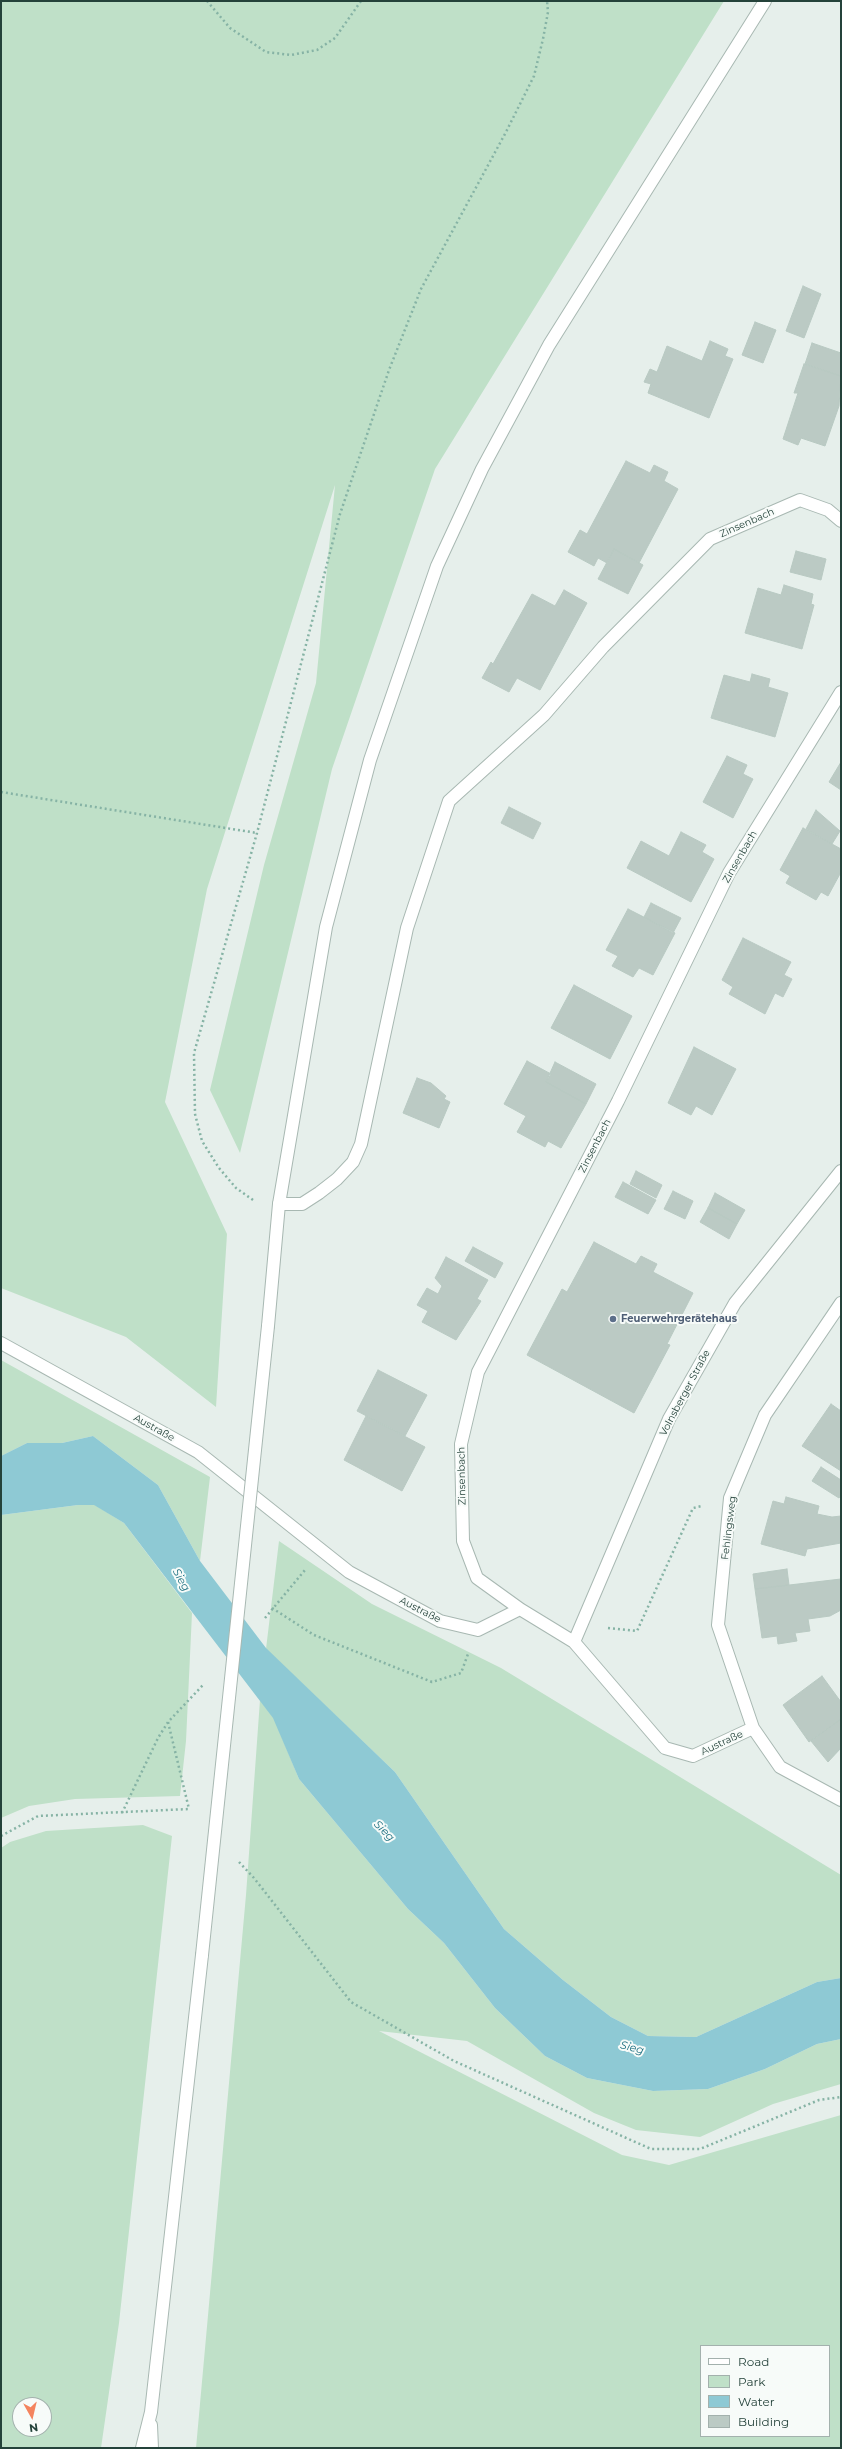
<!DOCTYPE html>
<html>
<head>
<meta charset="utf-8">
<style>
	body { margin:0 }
	#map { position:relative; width:842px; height:2449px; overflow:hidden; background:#e6efeb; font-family:Montserrat,sans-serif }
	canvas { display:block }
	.frame { position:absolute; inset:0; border:2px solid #24423a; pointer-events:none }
	.legend { position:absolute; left:700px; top:2345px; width:130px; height:92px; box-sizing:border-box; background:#f7fbf9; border:1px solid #a3b1ad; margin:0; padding:5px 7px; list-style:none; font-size:12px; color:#24423a }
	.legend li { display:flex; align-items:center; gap:8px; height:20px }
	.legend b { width:20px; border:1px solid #a3b1ad }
	.north { position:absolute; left:12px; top:2397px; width:40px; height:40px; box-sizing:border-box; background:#f7fbf9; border:1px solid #a3b1ad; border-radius:50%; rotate:172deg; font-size:11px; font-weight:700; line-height:16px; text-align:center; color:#24423a }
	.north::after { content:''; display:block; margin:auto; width:14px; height:18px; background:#f4845f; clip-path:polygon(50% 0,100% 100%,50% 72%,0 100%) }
</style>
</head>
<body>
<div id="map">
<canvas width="842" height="2449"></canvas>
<div class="frame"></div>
<ul class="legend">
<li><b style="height:5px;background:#fff"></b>Road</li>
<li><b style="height:11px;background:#bfe0c8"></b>Park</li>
<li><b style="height:11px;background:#8ec9d4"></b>Water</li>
<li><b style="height:11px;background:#bbcac4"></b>Building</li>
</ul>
<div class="north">N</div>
</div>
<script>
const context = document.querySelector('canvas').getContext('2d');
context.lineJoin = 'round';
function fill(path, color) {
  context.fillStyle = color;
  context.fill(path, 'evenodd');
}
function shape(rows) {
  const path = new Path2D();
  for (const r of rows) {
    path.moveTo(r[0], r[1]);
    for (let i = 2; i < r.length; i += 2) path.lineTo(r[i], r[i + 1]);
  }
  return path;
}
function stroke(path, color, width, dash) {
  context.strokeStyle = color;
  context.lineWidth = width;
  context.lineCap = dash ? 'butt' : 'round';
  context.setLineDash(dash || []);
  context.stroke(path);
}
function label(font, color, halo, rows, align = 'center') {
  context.font = font + ' Montserrat,sans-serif';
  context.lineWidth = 4;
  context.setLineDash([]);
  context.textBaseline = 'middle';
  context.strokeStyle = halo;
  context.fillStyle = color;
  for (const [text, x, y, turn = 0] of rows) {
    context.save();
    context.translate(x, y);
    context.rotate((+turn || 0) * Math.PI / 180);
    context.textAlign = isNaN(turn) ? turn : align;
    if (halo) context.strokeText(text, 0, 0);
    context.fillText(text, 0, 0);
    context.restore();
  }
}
fill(shape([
	[1,1,724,1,435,469,332,769,240,1153,210,1090,264,865,316,683,335,485,207,889,165,1102,227,1234,216,1407,126,1337,1,1288],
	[1,1360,210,1477,200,1561,158,1485,93,1436,62,1443,27,1443,1,1456],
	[78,1505,95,1505,124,1523,192,1613,186,1741,180,1796,75,1799,29,1806,1,1818,1,1515],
	[279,1541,372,1604,501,1668,841,1875,841,1978,817,1982,696,2037,648,2036,611,2017,563,1980,504,1929,395,1772,266,1649],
	[260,1700,274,1718,299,1779,408,1909,444,1943,495,2008,545,2056,587,2078,653,2091,708,2089,765,2069,817,2044,841,2039,841,2084,773,2104,700,2137,636,2130,594,2113,467,2041,379,2031,622,2155,669,2165,841,2115,841,2448,196,2448,246,1895],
	[701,2346,829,2346,829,2436,701,2436],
	[143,1825,172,1836,119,2323,101,2448,1,2448,1,1848,10,1842,46,1831],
	[20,2405,44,2405,44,2429,20,2429]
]), '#bfe0c8');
fill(shape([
	[93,1436,158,1485,200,1561,266,1648,395,1772,504,1929,563,1980,611,2017,648,2036,696,2037,817,1982,841,1978,841,2039,817,2044,765,2069,708,2089,653,2091,587,2078,545,2056,495,2008,444,1943,408,1909,299,1779,273,1718,124,1523,94,1505,78,1505,1,1515,1,1456,27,1443,62,1443]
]), '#8ec9d4');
const building = shape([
	[803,286,821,294,804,338,786,331,803,286],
	[755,322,776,330,763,363,742,355,755,322],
	[710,341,728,349,725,356,733,359,709,418,648,393,651,384,644,382,650,369,657,372,667,346,702,361,710,341],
	[812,343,841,353,841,376,805,364,812,343],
	[804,364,841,376,839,406,825,446,801,438,798,445,783,439,798,393,794,393,804,364],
	[626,461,650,473,654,465,668,472,664,481,678,489,639,563,614,549,607,563,598,558,594,566,568,552,580,530,587,534,626,461],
	[614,549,643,565,628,594,598,579,614,549],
	[796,551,826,559,821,580,790,572,796,551],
	[784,585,813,594,811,604,814,605,802,649,745,633,758,588,781,595,784,585],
	[564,590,587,603,540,690,517,678,509,692,482,678,491,662,493,664,532,594,555,606,564,590],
	[752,674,770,679,768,687,788,693,775,737,711,718,724,675,750,682,752,674],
	[727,756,747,765,743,774,753,779,733,818,703,802,727,756],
	[841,762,841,790,829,782,841,762],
	[509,807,541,823,533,839,501,823,509,807],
	[816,810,840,831,832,844,806,829,816,810],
	[803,828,841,849,841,872,828,896,821,892,816,900,786,883,790,876,780,870,803,828],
	[681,832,706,845,702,852,714,859,691,902,627,868,641,841,669,856,681,832],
	[651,903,681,918,673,933,644,917,651,903],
	[628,909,675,933,653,975,639,968,633,977,612,966,618,956,606,950,628,909],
	[743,938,791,962,784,975,792,979,783,997,775,993,765,1014,729,994,733,987,722,980,743,938],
	[574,985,632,1016,610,1059,551,1028,574,985],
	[694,1047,736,1069,712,1115,696,1106,691,1115,668,1103,694,1047],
	[527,1061,551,1074,546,1082,586,1104,561,1148,548,1141,545,1147,517,1132,526,1116,504,1104,527,1061],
	[555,1062,596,1084,586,1104,546,1082,555,1062],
	[417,1078,431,1083,446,1096,444,1099,450,1102,439,1128,403,1113,417,1078],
	[636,1171,662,1185,656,1198,630,1184,636,1171],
	[623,1182,656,1200,648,1214,615,1197,623,1182],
	[673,1191,693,1201,685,1219,664,1209,673,1191],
	[715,1193,745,1210,737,1224,708,1208,715,1193],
	[708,1208,737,1224,729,1239,700,1222,708,1208],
	[594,1242,636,1264,641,1256,657,1264,653,1272,693,1293,667,1344,670,1345,634,1413,527,1355,562,1289,567,1292,594,1242],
	[473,1247,503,1263,495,1278,465,1261,473,1247],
	[446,1257,488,1280,477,1299,481,1301,456,1340,422,1322,428,1311,417,1305,427,1288,438,1294,442,1286,435,1278,446,1257],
	[378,1370,427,1395,405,1436,357,1411,378,1370],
	[831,1404,841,1411,841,1471,802,1446,831,1404],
	[366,1416,425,1447,402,1491,344,1460,366,1416],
	[821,1467,841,1480,841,1495,839,1498,812,1481,821,1467],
	[786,1497,819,1506,817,1514,832,1517,841,1516,841,1543,807,1549,805,1556,761,1544,773,1501,784,1504,786,1497],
	[787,1569,789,1585,755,1589,753,1574,787,1569],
	[841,1579,841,1610,830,1616,808,1619,810,1631,795,1633,797,1641,778,1644,777,1636,762,1638,755,1589,841,1579],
	[822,1676,841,1702,841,1719,809,1742,783,1705,822,1676],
	[841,1719,841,1748,828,1762,811,1741,841,1719]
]);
fill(building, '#bbcac4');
stroke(building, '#b8c9c2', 1);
const minor = shape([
	[841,692,729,873,618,1101,478,1372,461,1444,463,1541,477,1578,520,1609,574,1642,665,1748,693,1756,753,1728,780,1767,841,1800],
	[279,1204,302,1204,319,1193,337,1179,353,1162,361,1144,407,928,449,801,544,715,603,647,710,539,800,500,828,510,841,521],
	[1,1343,198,1452,349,1572,440,1621,478,1630,520,1609],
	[574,1642,669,1419,735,1303,841,1171],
	[753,1728,718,1625,730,1498,765,1415,841,1303]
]);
const tertiary = shape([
	[268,1326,279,1204,326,927,370,760,437,566,482,469,549,345,765,1],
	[151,2425,152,2448],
	[142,2448,151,2412,202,1955]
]);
stroke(minor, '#a8b8b2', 14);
stroke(tertiary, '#a8b8b2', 14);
stroke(shape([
	[207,1,230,28,266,52,291,55,317,50,335,38,361,1],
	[1,792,257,833],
	[253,1200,236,1188,219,1168,202,1141,195,1114,194,1053,257,833,340,514,389,370,421,289,506,132,534,76,543,39,548,12,547,1],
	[272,1608,314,1635,432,1682,461,1673,468,1654],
	[265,1618,305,1570],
	[608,1628,637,1631,693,1508,702,1506],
	[168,1722,189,1809],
	[122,1813,158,1738,168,1722,203,1685],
	[1,1836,38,1816,189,1809],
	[239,1862,254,1878,351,2002,454,2061,651,2149,700,2149,819,2100,841,2097]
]), '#86b3a5', 2.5, [2, 3]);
stroke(minor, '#fff', 12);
stroke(tertiary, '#fff', 12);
const tertiaryBridge = shape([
	[202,1955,268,1326]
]);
stroke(tertiaryBridge, '#a8b8b2', 14, []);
stroke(tertiaryBridge, '#fff', 12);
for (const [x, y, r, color] of [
	[613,1319,4,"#5c6f8a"]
]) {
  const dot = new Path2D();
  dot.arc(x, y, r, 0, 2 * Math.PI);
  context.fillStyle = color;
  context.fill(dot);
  stroke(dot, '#f7fbf9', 1.5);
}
label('10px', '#24423a', '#f7fbf9', [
	["Zinsenbach",747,523,-24],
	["Zinsenbach",740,857,-60],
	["Zinsenbach",595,1146,-63],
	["Volnsberger Straße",685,1393,-62],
	["Austraße",154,1428,29],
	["Zinsenbach",462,1476,-91],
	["Fehlingsweg",729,1528,-83],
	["Austraße",420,1610,27],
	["Austraße",722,1743,-25]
]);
label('bold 10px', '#4e5e75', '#f7fbf9', [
	["Feuerwehrgerätehaus",621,1319]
], 'left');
label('italic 11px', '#1c6f80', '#f7fbf9', [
	["Sieg",181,1580,61],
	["Sieg",384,1831,46],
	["Sieg",632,2048,15]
]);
</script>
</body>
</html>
